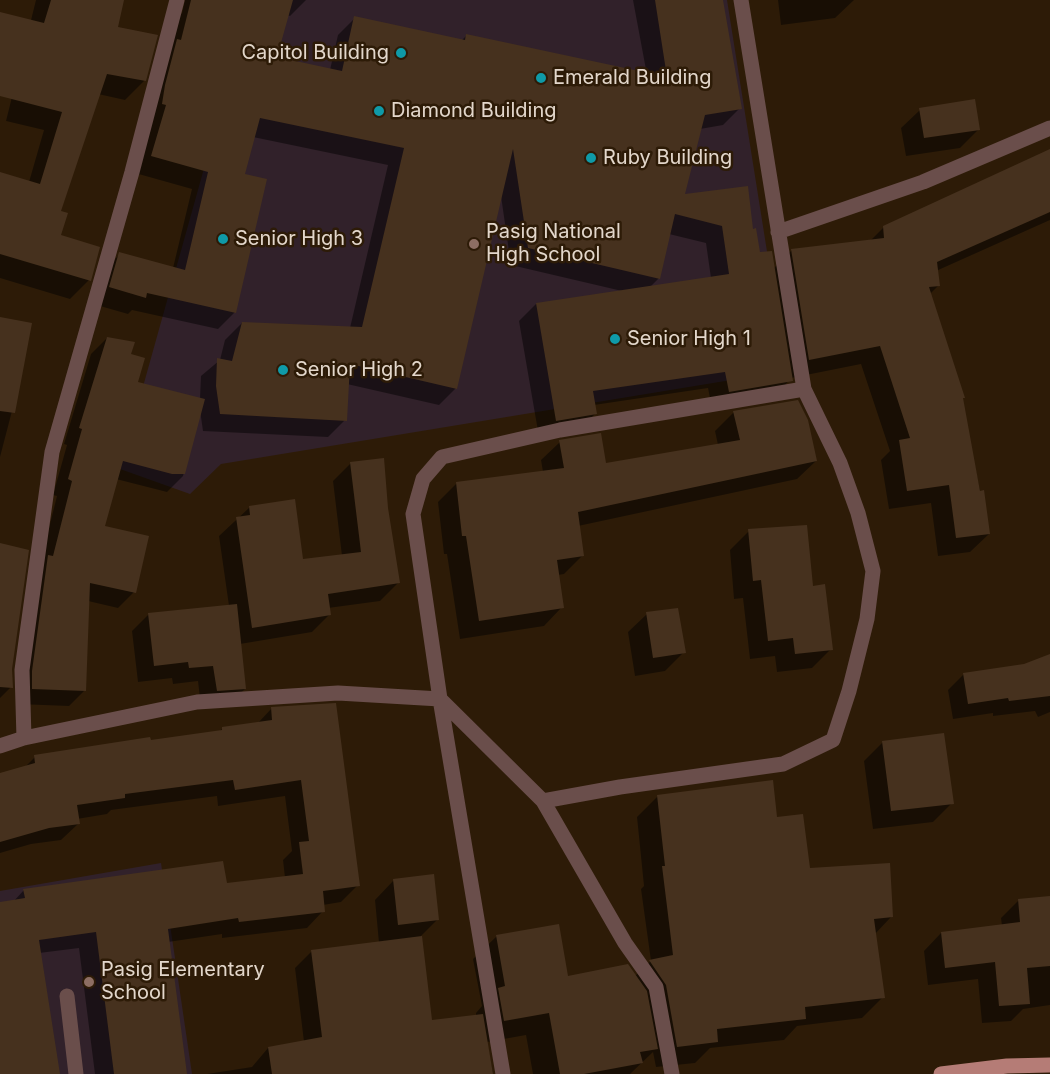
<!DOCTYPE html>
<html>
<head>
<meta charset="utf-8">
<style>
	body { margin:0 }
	canvas { display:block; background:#2d1b07 }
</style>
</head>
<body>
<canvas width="1050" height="1074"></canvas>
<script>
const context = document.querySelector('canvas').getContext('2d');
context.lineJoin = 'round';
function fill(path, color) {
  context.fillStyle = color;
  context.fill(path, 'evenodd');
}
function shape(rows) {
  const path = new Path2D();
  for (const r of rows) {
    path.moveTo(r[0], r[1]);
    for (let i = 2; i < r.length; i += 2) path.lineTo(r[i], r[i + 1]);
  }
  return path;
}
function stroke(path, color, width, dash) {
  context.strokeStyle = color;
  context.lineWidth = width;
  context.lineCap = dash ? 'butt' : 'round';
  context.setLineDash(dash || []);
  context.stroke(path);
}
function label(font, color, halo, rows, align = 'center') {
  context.font = font + ' Inter,sans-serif';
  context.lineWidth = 5;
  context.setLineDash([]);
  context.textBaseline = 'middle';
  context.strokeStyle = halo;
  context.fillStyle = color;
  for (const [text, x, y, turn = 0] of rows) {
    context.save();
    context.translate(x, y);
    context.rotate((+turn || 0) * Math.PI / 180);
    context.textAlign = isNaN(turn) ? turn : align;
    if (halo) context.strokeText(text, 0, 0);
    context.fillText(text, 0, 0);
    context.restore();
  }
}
fill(shape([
	[251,0,727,0,786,371,221,464,190,494,120,469],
	[161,863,192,1074,0,1074,0,891]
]), '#31212a');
fill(shape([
	[36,0,122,0,116,28,144,81,125,100,98,94,59,212,59,235,89,280,70,299,0,278,0,174,29,182,44,130,6,121],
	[185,0,306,0,290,16,287,15,275,59,330,70,338,35,355,18,461,41,467,35,647,75,633,0,716,0,740,108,723,125,700,129,683,195,752,231,759,254,773,269,792,250,869,242,884,227,1050,151,1050,220,936,271,938,286,930,294,961,399,989,534,970,552,938,556,931,503,889,509,881,460,890,451,861,364,791,378,774,398,712,408,708,388,594,405,596,413,578,431,539,437,519,321,536,304,622,291,511,265,501,196,456,388,439,405,347,384,345,420,328,437,203,431,200,410,183,476,167,492,116,479,104,527,134,592,118,608,88,601,84,691,69,706,17,704,40,564,57,496,53,495,67,445,64,444,91,354,107,338,130,356,136,383,200,399,201,376,220,360,225,340,242,323,350,328,388,165,253,137,243,175,235,312,218,329,132,310,128,314,93,304,103,271,120,254,173,268,192,189,135,173,173,21,182,13],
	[669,234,706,243,711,278,650,287,659,278],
	[778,0,854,0,835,18,781,25],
	[920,110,979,129,960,148,906,156,901,128],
	[0,318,18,388,0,457],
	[734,412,816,461,797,479,578,526,583,555,564,574,558,575,562,607,544,626,460,639,447,554,444,554,438,502,456,484,543,472,541,460,560,442,605,464,718,445,715,431],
	[351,463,386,508,398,583,380,601,328,608,329,615,312,632,240,644,245,689,228,705,201,707,198,681,173,684,172,678,138,682,132,631,149,614,229,606,219,536,250,507,302,561,342,556,333,481],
	[749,531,811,587,831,649,812,668,777,672,775,656,750,659,743,598,734,599,730,550],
	[0,545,11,687,0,698],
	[647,614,684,652,665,671,635,676,628,632],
	[1050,655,1050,712,1038,717,1035,711,993,716,993,713,953,719,948,690,964,674,1024,666],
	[272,708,358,885,341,902,323,905,323,911,307,928,222,938,222,934,168,942,185,1074,95,1074,79,948,39,953,58,1074,0,1074,0,904,13,902,24,890,225,885,285,878,283,860,292,851,285,796,218,806,217,796,111,810,107,814,77,819,78,824,61,840,31,844,0,853,0,774,25,767,35,757,219,732,223,728,257,724],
	[883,742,952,803,933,822,873,829,864,761],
	[658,796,775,819,809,870,891,917,875,934,883,997,862,1018,797,1026,784,1040,710,1048,695,1063,656,1067,653,1052,630,1074,533,1074,526,1035,487,1042,493,1074,207,1074,252,1067,268,1048,304,1042,295,968,312,951,379,943,375,900,393,881,438,919,421,936,431,1021,476,1016,476,1013,482,1006,473,959,497,936,567,977,635,976,651,961,641,889,644,886,637,817],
	[1050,897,1050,1005,1023,1009,1011,1021,982,1023,978,979,928,985,924,951,941,933,1002,926,1001,918,1019,900]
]), '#0007');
fill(shape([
	[51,0,124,0,118,27,158,35,146,81,107,74,61,211,68,213,61,235,100,247,91,281,0,254,0,172,40,184,62,112,0,96,0,12,44,23],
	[191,0,293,0,277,57,342,71,354,16,465,40,466,34,667,77,655,0,723,0,742,109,705,115,685,194,748,186,753,229,756,228,760,252,772,251,793,381,729,392,725,372,593,391,597,414,556,421,536,303,729,274,722,226,675,214,660,279,528,248,513,149,457,389,350,364,347,421,220,414,216,386,217,358,232,361,242,322,362,327,404,148,260,118,245,174,267,179,236,313,147,293,146,298,109,287,119,252,185,270,208,172,151,156,166,105,162,104,165,85,177,39,181,40],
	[975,99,980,130,924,138,919,108],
	[1050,149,1050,212,937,262,940,286,929,287,965,398,963,398,980,491,984,490,990,534,956,538,949,485,907,491,899,440,910,438,880,346,809,360,791,249,884,238,883,226],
	[0,317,32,323,15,413,0,411],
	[107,337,135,342,131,354,145,358,138,382,205,399,185,474,172,474,123,461,105,526,149,536,136,593,90,583,86,691,32,689,32,671,48,555,53,556,72,481,68,479,82,429,79,428],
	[798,400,808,420,817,461,578,512,584,556,557,560,564,608,479,621,466,536,462,536,456,482,564,468,559,440,601,433,606,463,740,440,733,411],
	[384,458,388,508,400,583,328,594,331,615,252,628,236,517,250,515,249,506,295,499,303,559,361,552,350,462],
	[807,525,813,586,825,584,833,650,795,654,793,638,768,641,761,580,753,581,748,529],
	[0,543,29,550,12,669,13,688,0,687],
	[237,604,246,689,217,691,213,666,189,668,188,662,154,666,148,613],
	[678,608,686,653,653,658,646,612],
	[1050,654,1050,696,1009,701,1008,698,968,704,963,673,1024,664],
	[336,703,360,886,323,891,325,912,239,922,238,918,168,929,187,1074,114,1074,96,932,39,940,60,1074,0,1074,0,902,25,898,23,889,223,861,227,883,303,874,299,842,309,841,301,780,235,790,233,780,125,794,125,798,77,805,80,824,49,828,0,842,0,773,35,763,34,755,150,737,151,740,222,730,222,727,272,720,271,707],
	[944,733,954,804,891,811,882,741],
	[773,780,777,817,803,814,810,868,890,863,893,917,874,919,885,998,805,1007,806,1019,717,1029,718,1042,677,1047,666,985,649,960,673,955,662,866,665,866,657,795],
	[434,874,439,920,398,925,393,879],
	[1050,896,1050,966,1027,968,1030,1004,999,1006,995,962,945,968,941,932,1020,922,1018,899],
	[559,924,568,976,628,964,647,991,658,1049,640,1052,643,1063,584,1074,560,1074,549,1013,504,1021,498,988,505,986,496,935],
	[422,936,432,1020,483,1014,493,1074,272,1074,268,1047,322,1037,311,950]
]), '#46311e');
stroke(shape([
	[67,996,76,1074]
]), '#6a4e4b', 15);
stroke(shape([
	[778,232,923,182,1050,128],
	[24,738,22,670,52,452,132,172,177,0],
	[0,746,24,738,197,702,338,693,440,699,543,801,625,943,656,987,672,1074],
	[543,801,620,787,783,764,833,740,849,691,867,619,873,571,858,513,840,463,804,389],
	[503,1074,440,699,413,514,423,479,442,457,560,430,804,389,741,0]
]), '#6a4e4b', 15);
stroke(shape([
	[941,1074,1007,1066,1050,1065]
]), '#b57c76', 15);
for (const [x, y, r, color] of [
	[401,53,6,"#0f9aa8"],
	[541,78,6,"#0f9aa8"],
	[379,111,6,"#0f9aa8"],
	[591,158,6,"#0f9aa8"],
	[223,239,6,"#0f9aa8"],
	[474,244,6,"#8d6e63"],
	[615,339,6,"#0f9aa8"],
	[283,370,6,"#0f9aa8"],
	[89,982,6,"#8d6e63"]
]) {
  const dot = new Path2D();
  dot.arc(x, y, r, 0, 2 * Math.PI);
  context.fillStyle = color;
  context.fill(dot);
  stroke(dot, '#2d1b07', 2);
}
label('20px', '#e3d7cb', '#2d1b07', [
	["Capitol Building",389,53,"right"],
	["Emerald Building",553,78],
	["Diamond Building",391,111],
	["Ruby Building",603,158],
	["Pasig National",486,232],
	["High School",486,255],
	["Senior High 3",235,239],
	["Senior High 1",627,339],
	["Senior High 2",295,370],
	["Pasig Elementary",101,970],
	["School",101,993]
], 'left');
</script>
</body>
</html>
